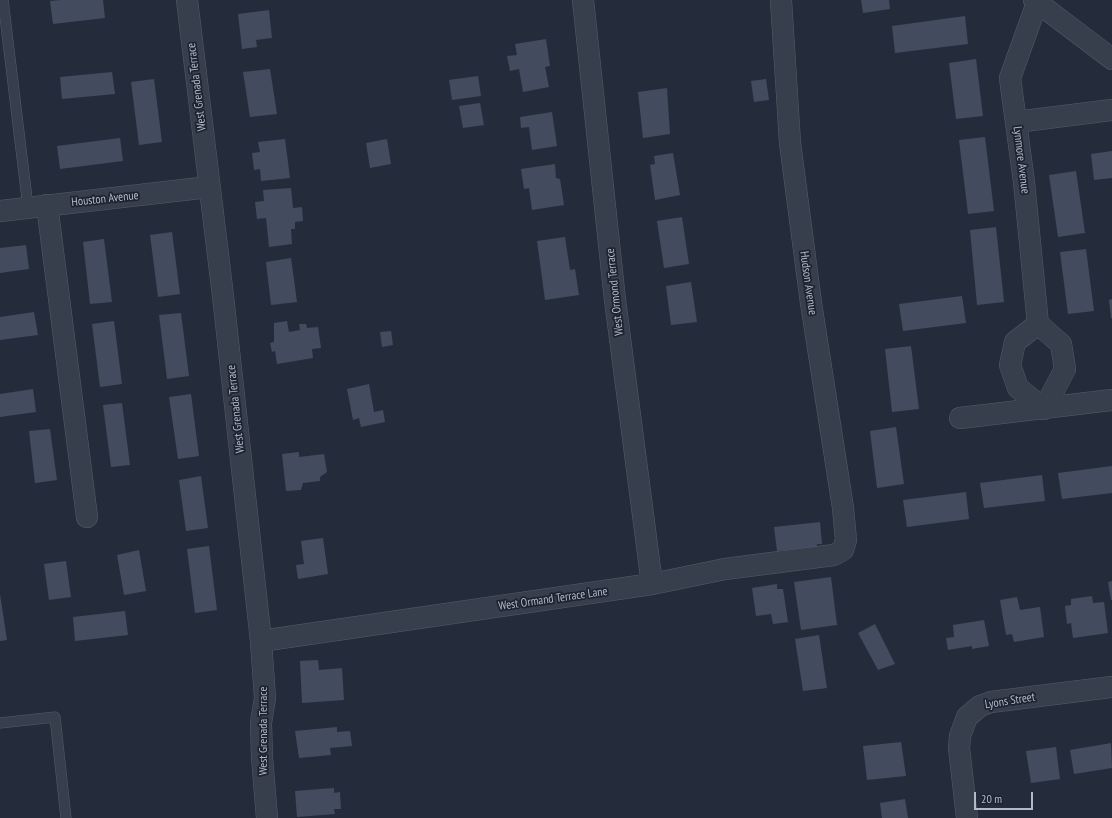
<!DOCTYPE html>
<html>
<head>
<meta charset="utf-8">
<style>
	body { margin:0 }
	#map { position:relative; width:1112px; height:818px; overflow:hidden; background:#242c3c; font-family:"PT Sans Narrow",sans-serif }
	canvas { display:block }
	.scale { position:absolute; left:974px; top:792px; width:59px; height:18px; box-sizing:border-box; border:2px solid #b3b9c8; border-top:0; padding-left:5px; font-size:12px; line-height:14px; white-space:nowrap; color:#b3b9c8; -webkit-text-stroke:3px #1d2331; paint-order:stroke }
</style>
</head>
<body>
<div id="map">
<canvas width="1112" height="818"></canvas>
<div class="scale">20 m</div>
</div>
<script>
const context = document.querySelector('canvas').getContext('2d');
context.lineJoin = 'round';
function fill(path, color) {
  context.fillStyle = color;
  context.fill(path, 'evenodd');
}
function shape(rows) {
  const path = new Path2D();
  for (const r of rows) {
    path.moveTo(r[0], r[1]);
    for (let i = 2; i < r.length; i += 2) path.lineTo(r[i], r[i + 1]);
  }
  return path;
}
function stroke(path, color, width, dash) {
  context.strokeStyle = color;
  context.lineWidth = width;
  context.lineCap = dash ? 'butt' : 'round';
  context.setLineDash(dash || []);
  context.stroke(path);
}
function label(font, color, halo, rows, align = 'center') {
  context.font = font + ' "PT Sans Narrow",sans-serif';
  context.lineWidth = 3.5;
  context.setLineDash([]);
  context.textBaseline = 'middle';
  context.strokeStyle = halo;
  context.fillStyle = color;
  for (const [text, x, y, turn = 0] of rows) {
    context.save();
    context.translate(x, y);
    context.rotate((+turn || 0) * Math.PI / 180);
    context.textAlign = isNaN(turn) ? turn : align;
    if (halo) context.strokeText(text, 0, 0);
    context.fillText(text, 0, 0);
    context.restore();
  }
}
fill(shape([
	[61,0,103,0,105,18,53,24,50,1],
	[861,0,889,0,890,9,863,13],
	[269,10,272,38,256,40,257,47,242,49,238,14],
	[965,16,968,44,895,53,892,26],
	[546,39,550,66,545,67,549,87,523,92,519,69,510,71,507,56,517,55,515,44],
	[976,59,983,116,956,119,949,63],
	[270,69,277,114,250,117,243,72],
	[112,72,115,94,62,99,60,77],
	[478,76,481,96,452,100,449,80],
	[154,79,162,142,139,145,131,82],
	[766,79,769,100,754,102,751,81],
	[667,88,670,134,643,138,638,92],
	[480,103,484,125,463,128,459,106],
	[552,112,557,146,532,150,529,127,521,128,520,117],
	[985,137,994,211,968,214,959,140],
	[120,138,123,161,60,169,57,146],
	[285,139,290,178,261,181,260,169,254,170,252,153,260,152,258,142],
	[387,139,391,164,370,168,366,143],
	[1112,151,1112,178,1094,180,1091,154],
	[673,153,680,195,655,200,650,165,655,164,654,156],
	[555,164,556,178,560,179,564,205,532,210,529,188,524,189,521,169],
	[1076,171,1085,233,1058,237,1049,175],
	[291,188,293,208,302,207,303,221,295,222,295,229,291,229,292,244,269,247,266,218,257,219,255,202,264,201,263,190],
	[682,217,689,264,664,268,657,221],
	[996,227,1004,302,977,305,970,230],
	[172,232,180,294,158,297,150,235],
	[565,237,570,270,575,269,579,295,545,300,537,241],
	[104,239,112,302,90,304,83,242],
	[26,245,29,269,0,273,0,248],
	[1086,249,1094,311,1068,314,1060,252],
	[291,258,297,302,271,305,266,262],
	[691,282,697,322,671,325,666,286],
	[962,296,966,323,903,331,899,304],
	[1112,299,1112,318,1111,318,1109,300],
	[34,312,38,335,0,340,0,317],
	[181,313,189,376,167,379,159,315],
	[114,321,122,384,100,387,92,324],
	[287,321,289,332,300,330,299,324,306,324,307,328,318,327,321,348,312,349,313,358,277,364,275,351,272,352,270,343,274,342,274,323],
	[391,331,393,345,382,347,380,332],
	[911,346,919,409,892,412,885,349],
	[369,384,374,412,383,410,385,422,361,427,359,418,353,420,347,389],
	[33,389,36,412,0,417,0,394],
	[191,394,199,456,178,459,169,397],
	[122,403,130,465,111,467,103,405],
	[896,427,904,484,877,488,870,431],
	[50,429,57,480,35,483,29,431],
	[299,452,299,457,324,454,327,472,320,477,320,481,303,483,301,490,286,491,282,454],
	[1112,466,1112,493,1062,499,1058,473],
	[1042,475,1045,501,984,508,980,483],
	[201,476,208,528,186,531,179,480],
	[966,492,969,519,907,527,903,500],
	[820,522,822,544,817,544,818,550,804,552,804,548,777,551,774,527],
	[323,538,328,574,298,579,296,565,304,564,301,541],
	[209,546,217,610,195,613,187,549],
	[139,550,146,591,124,595,117,555],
	[66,561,71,597,49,600,44,564],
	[831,577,837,625,801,630,794,582],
	[1112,581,1112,600,1111,600,1108,582],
	[777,584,777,589,783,589,788,622,773,624,771,614,756,616,752,588],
	[0,594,7,640,0,641],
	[1092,596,1093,603,1104,602,1108,633,1073,638,1071,623,1067,624,1065,606,1071,605,1071,599],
	[1017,597,1020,610,1040,607,1044,637,1014,642,1012,634,1006,635,1000,600],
	[125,611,128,635,75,641,73,617],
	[984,620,989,646,972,649,972,646,948,650,946,638,954,637,953,625],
	[875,624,895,664,878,670,858,633],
	[819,635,827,688,803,691,795,639],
	[318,660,319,670,342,668,344,700,302,703,300,661],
	[337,727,337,732,350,731,352,746,330,748,331,755,299,758,295,731],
	[901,742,906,776,867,780,863,746],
	[1111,743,1112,768,1074,774,1070,750],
	[1056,747,1060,779,1031,783,1026,751],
	[334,788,334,793,340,792,341,809,334,809,335,814,297,817,295,791],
	[905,799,908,818,882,818,880,803]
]), '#434b5e');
const lane = shape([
	[3,0,28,207],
	[0,723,55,717,66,818]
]);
const street = shape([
	[187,0,223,296,261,641,265,698,261,723,262,757,267,818],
	[583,0,615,300,652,584],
	[1034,0,1112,59],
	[1038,0,1010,78,1024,182,1038,324,1061,344,1065,369,1044,409,1018,388,1010,365,1015,342,1038,324],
	[1016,122,1112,110],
	[47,205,87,517],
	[0,211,209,187],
	[960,418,1112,400],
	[261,641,652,584,725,569,834,555,843,550,846,540,843,508,811,303,790,143,781,0],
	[967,818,959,748,960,736,967,717,980,706,991,702,1112,687]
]);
stroke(lane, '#565c6a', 11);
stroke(street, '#565c6a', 22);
stroke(lane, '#373e4c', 10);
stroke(street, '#373e4c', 21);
label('12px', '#b3b9c8', '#1d2331', [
	["West Grenada Terrace",197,87,-97],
	["Lynmore Avenue",1021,160,83],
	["Houston Avenue",105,199,-6],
	["Hudson Avenue",808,283,82],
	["West Ormond Terrace",615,292,-96],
	["West Grenada Terrace",236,409,-96],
	["West Ormand Terrace Lane",553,599,-8],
	["Lyons Street",1010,701,-9],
	["West Grenada Terrace",264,731,-90]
]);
</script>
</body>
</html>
